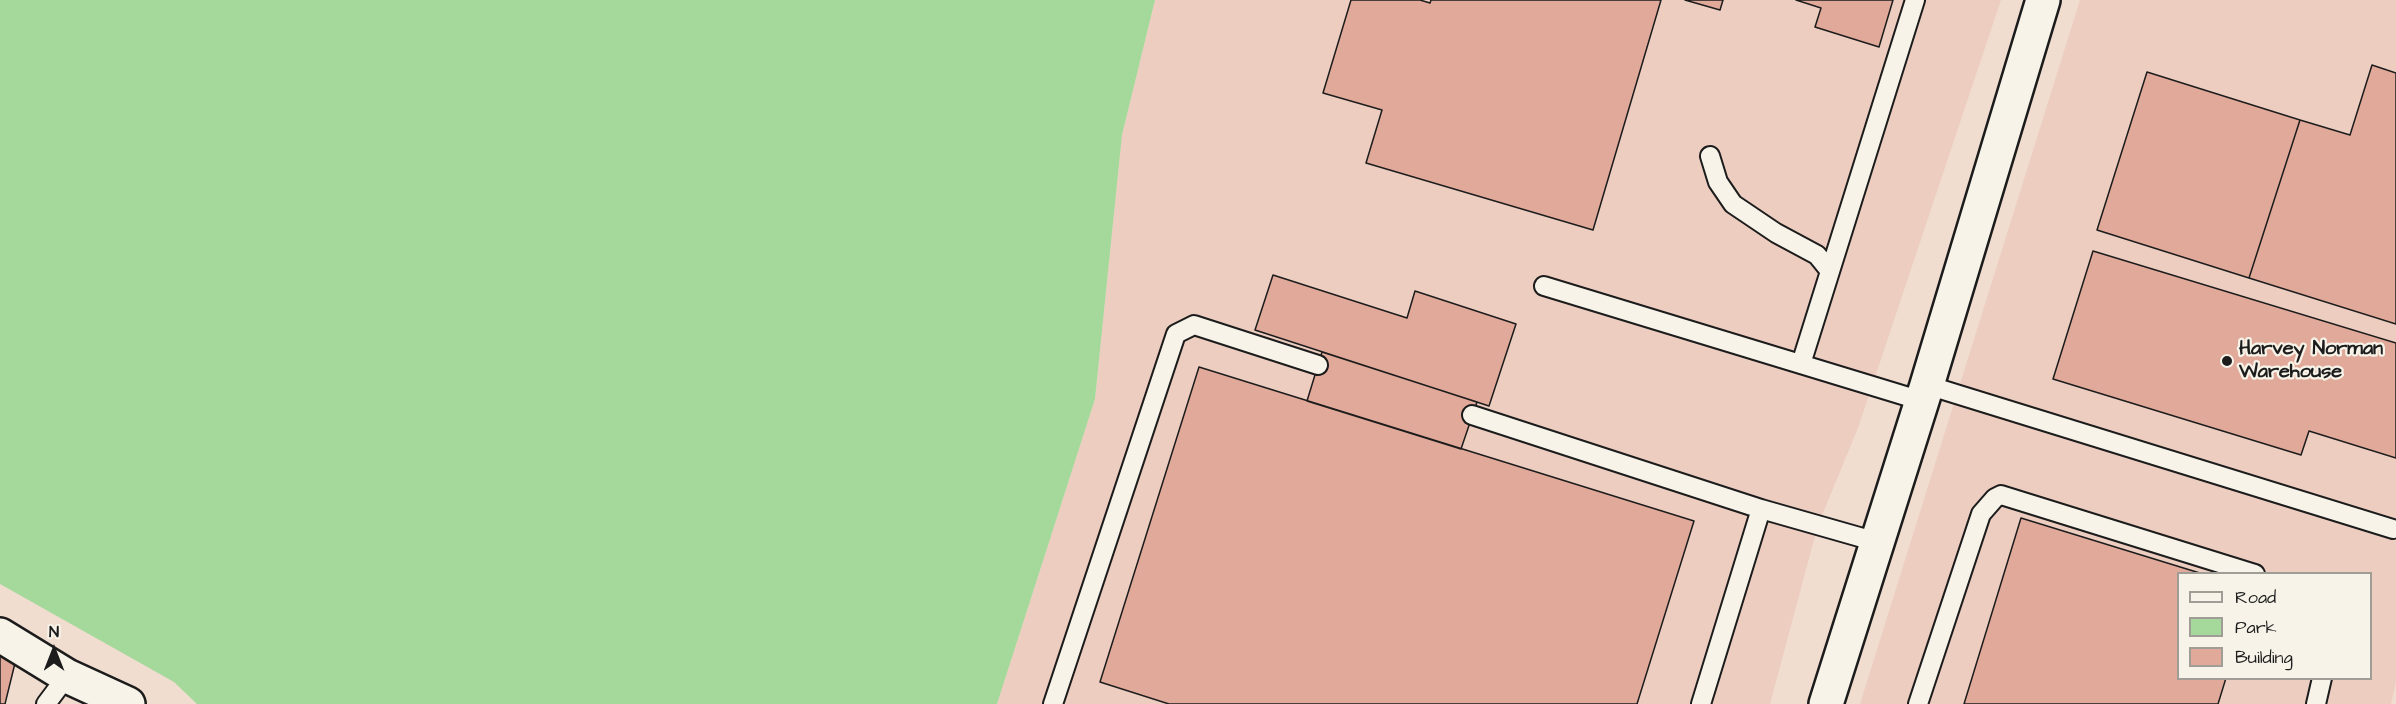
<!DOCTYPE html>
<html>
<head>
<meta charset="utf-8">
<style>
	body { margin:0 }
	#map { position:relative; width:2396px; height:704px; overflow:hidden; background:#f0ddd0; font-family:"Architects Daughter",sans-serif }
	canvas { display:block }
	.legend { position:absolute; left:2177px; top:572px; width:195px; height:108px; box-sizing:border-box; background:#f7f3e8; border:2px solid #9f9d96; margin:0; padding:8px 10px; list-style:none; font-size:18px; color:#1c1c1c }
	.legend li { display:flex; align-items:center; gap:12px; height:30px }
	.legend b { width:30px; border:2px solid #9f9d96 }
	.north { position:absolute; left:24px; top:620px; width:60px; height:60px; -webkit-text-stroke:4px #f7f3e8; paint-order:stroke; rotate:0deg; font-size:16px; font-weight:700; line-height:24px; text-align:center; color:#1c1c1c }
	.north::after { content:''; display:block; margin:auto; width:21px; height:27px; background:#1c1c1c; clip-path:polygon(50% 0,100% 100%,50% 72%,0 100%) }
</style>
</head>
<body>
<div id="map">
<canvas width="2396" height="704"></canvas>
<ul class="legend">
<li><b style="height:8px;background:#f7f3e8"></b>Road</li>
<li><b style="height:16px;background:#a5d99b"></b>Park</li>
<li><b style="height:16px;background:#e1a999"></b>Building</li>
</ul>
<div class="north">N</div>
</div>
<script>
const context = document.querySelector('canvas').getContext('2d');
context.lineJoin = 'round';
function fill(path, color) {
  context.fillStyle = color;
  context.fill(path, 'evenodd');
}
function shape(rows) {
  const path = new Path2D();
  for (const r of rows) {
    path.moveTo(r[0], r[1]);
    for (let i = 2; i < r.length; i += 2) path.lineTo(r[i], r[i + 1]);
  }
  return path;
}
function stroke(path, color, width, dash) {
  context.strokeStyle = color;
  context.lineWidth = width;
  context.lineCap = dash ? 'butt' : 'round';
  context.setLineDash(dash || []);
  context.stroke(path);
}
function label(font, color, halo, rows, align = 'center') {
  context.font = font + ' "Architects Daughter",sans-serif';
  context.lineWidth = 4.5;
  context.setLineDash([]);
  context.textBaseline = 'middle';
  context.strokeStyle = halo;
  context.fillStyle = color;
  for (const [text, x, y, turn = 0] of rows) {
    context.save();
    context.translate(x, y);
    context.rotate((+turn || 0) * Math.PI / 180);
    context.textAlign = isNaN(turn) ? turn : align;
    if (halo) context.strokeText(text, 0, 0);
    context.fillText(text, 0, 0);
    context.restore();
  }
}
fill(shape([
	[1155,0,2001,0,1858,428,1818,525,1770,704,997,704,1095,399,1122,135],
	[2080,0,2396,0,2396,682,2391,704,1860,704],
	[2178,574,2370,574,2370,678,2178,678]
]), '#eccdc0');
fill(shape([
	[0,0,1155,0,1122,135,1095,399,997,704,197,704,174,682,0,584]
]), '#a5d99b');
const building = shape([
	[1351,0,1420,0,1430,3,1431,0,1661,0,1593,230,1366,163,1382,110,1323,93,1351,0],
	[1685,0,1723,0,1720,10,1685,0],
	[1796,0,1893,0,1879,47,1815,27,1821,8,1796,0],
	[2372,65,2396,73,2396,324,2249,278,2300,120,2350,135,2372,65],
	[2147,72,2300,120,2249,278,2097,230,2147,72],
	[2093,251,2396,343,2396,458,2309,431,2301,455,2053,379,2093,251],
	[1273,275,1407,318,1415,291,1516,324,1489,406,1255,330,1273,275],
	[1322,352,1477,402,1461,449,1307,401,1322,352],
	[1199,367,1694,521,1637,704,1169,704,1100,682,1199,367],
	[2021,518,2203,574,2178,574,2178,678,2226,678,2218,704,1964,704,2021,518],
	[0,651,17,655,5,704,0,704,0,651]
]);
fill(building, '#e1a999');
stroke(building, '#1c1c1c', 1.5);
const service = shape([
	[1710,156,1718,182,1733,204,1776,233,1817,255,1830,271],
	[1544,286,1922,401],
	[1801,364,1915,0],
	[1927,385,2393,529],
	[1472,415,1761,509],
	[46,704,67,676],
	[1053,704,1176,334,1194,325,1318,365],
	[1701,704,1761,509,1877,542],
	[1918,704,1981,514,1995,498,2001,495,2255,574],
	[2316,704,2322,678]
]);
const minor = shape([
	[0,635,67,676,128,704],
	[1826,704,1927,385,2043,0]
]);
stroke(service, '#1c1c1c', 22);
stroke(minor, '#1c1c1c', 38);
stroke(service, '#f7f3e8', 18);
stroke(minor, '#f7f3e8', 33);
for (const [x, y, r, color] of [
	[2227,361,6,"#1c1c1c"]
]) {
  const dot = new Path2D();
  dot.arc(x, y, r, 0, 2 * Math.PI);
  context.fillStyle = color;
  context.fill(dot);
  stroke(dot, '#f7f3e8', 2);
}
label('bold 20px', '#1c1c1c', '#f7f3e8', [
	["Harvey Norman",2239,350],
	["Warehouse",2239,373]
], 'left');
</script>
</body>
</html>
